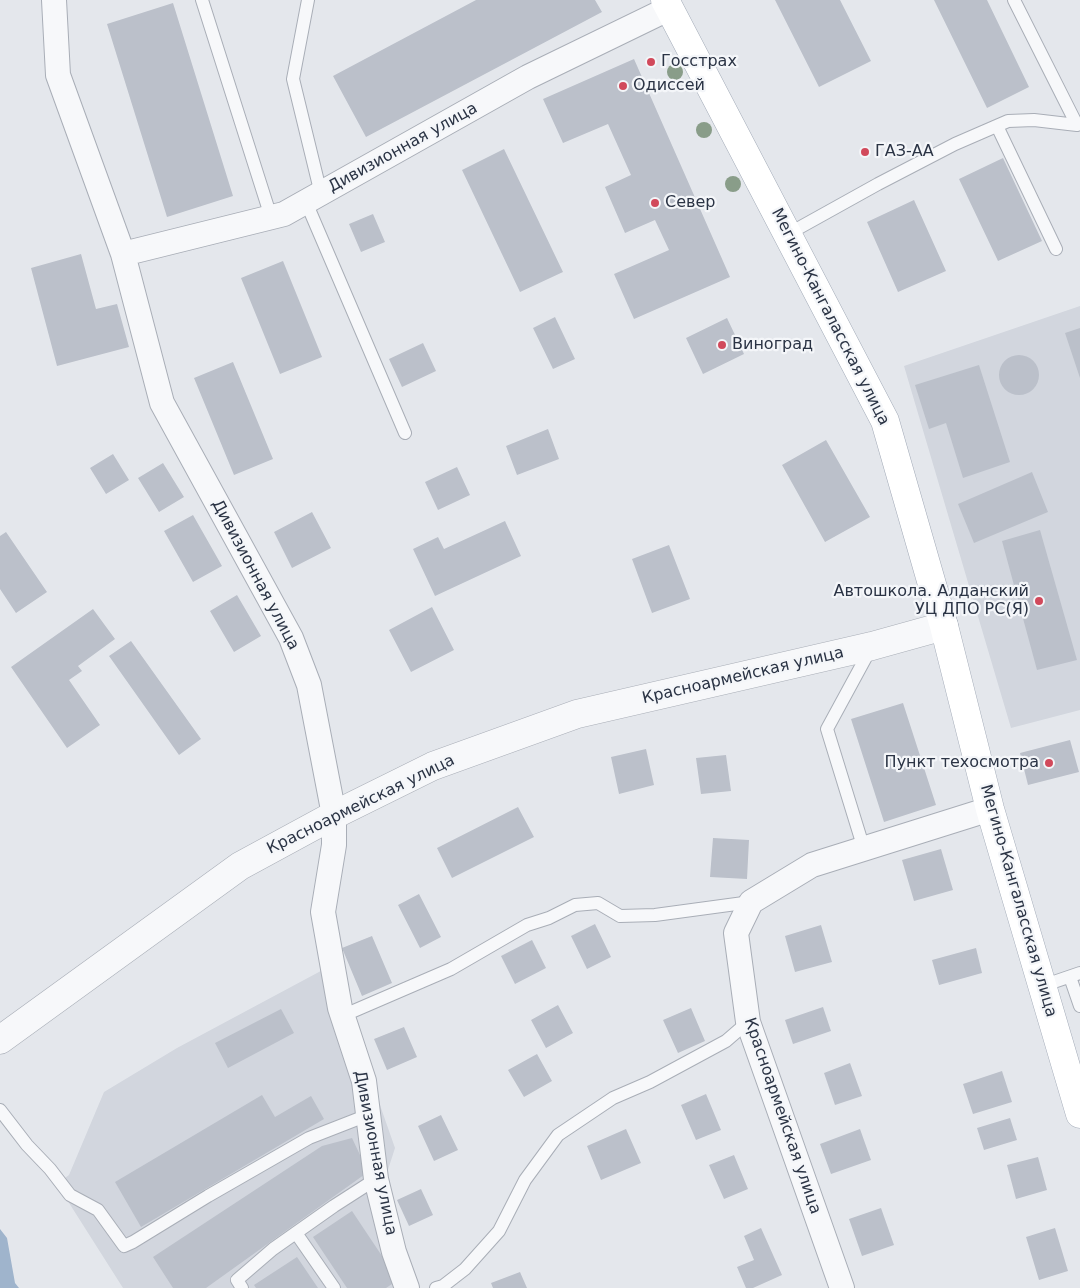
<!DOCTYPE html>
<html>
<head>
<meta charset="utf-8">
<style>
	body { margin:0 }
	canvas { display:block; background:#e4e7ec }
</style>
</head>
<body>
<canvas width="1080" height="1288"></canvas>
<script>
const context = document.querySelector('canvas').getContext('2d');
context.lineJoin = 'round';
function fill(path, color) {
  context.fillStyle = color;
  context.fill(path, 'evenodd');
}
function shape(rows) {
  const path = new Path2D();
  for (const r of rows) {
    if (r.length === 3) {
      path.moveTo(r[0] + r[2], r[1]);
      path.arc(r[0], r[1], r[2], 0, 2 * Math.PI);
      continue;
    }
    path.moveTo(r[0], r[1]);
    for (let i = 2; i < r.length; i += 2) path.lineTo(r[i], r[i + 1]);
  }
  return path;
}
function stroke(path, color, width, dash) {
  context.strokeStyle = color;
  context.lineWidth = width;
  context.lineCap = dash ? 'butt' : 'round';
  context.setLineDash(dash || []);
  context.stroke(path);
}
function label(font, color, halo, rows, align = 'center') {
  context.font = font + ' "DejaVu Sans",sans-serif';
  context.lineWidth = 4.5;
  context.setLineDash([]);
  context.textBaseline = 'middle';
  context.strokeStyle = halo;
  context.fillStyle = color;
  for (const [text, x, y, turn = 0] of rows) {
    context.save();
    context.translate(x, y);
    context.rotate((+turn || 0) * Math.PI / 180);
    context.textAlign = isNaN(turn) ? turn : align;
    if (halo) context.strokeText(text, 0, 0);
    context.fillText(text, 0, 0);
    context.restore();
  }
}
fill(shape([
	[1080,306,1080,710,1011,728,904,366],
	[332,965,359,1025,381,1108,395,1148,386,1176,411,1269,420,1288,123,1288,57,1184,69,1175,104,1092,177,1048]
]), '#d2d6de');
fill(shape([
	[0,1229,7,1238,15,1283,19,1288,0,1288]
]), '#9fb4cc');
fill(shape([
	[476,0,595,0,602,12,366,137,333,76],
	[775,0,840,0,871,61,819,87],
	[934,0,987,0,1029,87,987,108],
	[173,3,233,196,167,217,107,24],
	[634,59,730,277,634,319,614,274,669,250,655,220,625,233,605,187,631,175,608,124,563,143,543,99],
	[504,149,563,272,520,292,462,170],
	[1003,158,1042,241,998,261,959,179],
	[914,200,946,271,898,292,867,222],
	[373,214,385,242,361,252,349,224],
	[81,254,96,309,117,304,129,347,57,366,31,268],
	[283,261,322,357,280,374,241,278],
	[555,317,575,359,553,369,533,328],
	[727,318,744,354,703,374,686,338],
	[1080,328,1080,378,1065,333],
	[423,343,436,371,402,387,389,359],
	[1019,375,20],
	[233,362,273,459,234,475,194,378],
	[979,365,1010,462,963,478,946,423,929,429,915,385],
	[548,429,559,459,517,475,506,446],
	[826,440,870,517,825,542,782,465],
	[113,454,129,480,106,494,90,468],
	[163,463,184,497,159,512,138,478],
	[457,467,470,495,438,510,425,482],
	[1032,472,1048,512,974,543,958,504],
	[312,512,331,548,292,568,274,532],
	[193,515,222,566,193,582,164,531],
	[505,521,521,556,435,596,413,549,438,537,444,549],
	[1040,530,1077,660,1037,670,1002,541],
	[6,532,47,592,16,613,0,589,0,536],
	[669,545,690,599,652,613,632,559],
	[237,595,261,636,234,652,210,611],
	[432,607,454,650,411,672,389,630],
	[93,609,115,639,78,666,82,671,69,680,100,725,67,748,11,667],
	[131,641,201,739,179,755,109,656],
	[903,703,936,805,884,822,851,719],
	[1070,740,1079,772,1028,785,1020,753],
	[646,749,654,785,619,794,611,757],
	[726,755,731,791,701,794,696,758],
	[518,807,534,837,452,878,437,848],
	[713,838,749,840,747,879,710,877],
	[941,849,953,890,914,901,902,860],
	[419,894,441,937,420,948,398,905],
	[595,924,611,957,587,969,571,936],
	[821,925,832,962,795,972,785,936],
	[372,936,392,983,362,996,342,948],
	[532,940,546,968,515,984,501,956],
	[976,948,982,973,939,985,932,960],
	[558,1005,573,1033,546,1048,531,1020],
	[823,1007,831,1031,793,1044,785,1020],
	[691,1008,705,1041,678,1053,663,1020],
	[281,1009,294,1033,228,1068,215,1043],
	[404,1027,417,1057,387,1070,374,1039],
	[537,1054,552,1081,524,1097,508,1070],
	[850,1063,862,1096,835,1105,824,1073],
	[1002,1071,1012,1102,973,1114,963,1084],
	[706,1094,721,1130,696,1140,681,1105],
	[262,1095,275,1117,311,1096,324,1119,141,1227,115,1182],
	[441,1115,458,1150,434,1161,418,1126],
	[1010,1118,1017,1140,984,1150,977,1128],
	[626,1129,641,1163,601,1180,587,1146],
	[860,1129,871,1160,831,1174,820,1144],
	[352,1138,368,1172,206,1288,173,1288,153,1257,322,1146],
	[734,1155,748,1189,724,1199,709,1165],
	[1038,1157,1047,1190,1016,1199,1007,1165],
	[421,1189,433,1215,409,1226,397,1200],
	[881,1208,894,1245,862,1256,849,1219],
	[352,1211,398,1280,386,1288,347,1288,313,1237],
	[761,1228,782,1275,753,1288,746,1288,737,1267,754,1260,744,1236],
	[1055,1228,1068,1271,1039,1280,1026,1237],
	[297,1257,318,1288,256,1288,254,1285],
	[520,1272,527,1288,493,1288,491,1283]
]), '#bbc0ca');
const service = shape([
	[202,0,271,217],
	[308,0,293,79,321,194],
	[1014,0,1077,125],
	[997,126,1056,249],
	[306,202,405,433],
	[788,234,878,184,955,144,1008,121,1034,120,1077,125,1080,124],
	[864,849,827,729,871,648],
	[1070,977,1080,1006],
	[1042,986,1080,973],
	[342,1016,451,969,527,925,549,918,575,905,598,903,620,916,655,915,751,902],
	[0,1110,27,1145,50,1169,70,1195,98,1210,124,1246,133,1242,208,1196,309,1138,368,1115],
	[296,1233,334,1288],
	[242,1288,237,1280,273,1249,334,1206,376,1179],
	[436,1288,443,1286,465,1269,499,1231,525,1180,558,1135,613,1098,650,1082,726,1041,748,1022]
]);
const minor = shape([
	[54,0,58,75,123,254,162,403,291,638,309,685,334,815,334,845,323,912,340,1008,364,1081,376,1179,394,1252,407,1288],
	[123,254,284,214,528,77,670,8],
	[842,1288,748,1022,736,933,751,902,812,865,990,809]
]);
const tertiary = shape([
	[0,1040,240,866,334,815,433,766,577,714,872,646,944,626]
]);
const primary = shape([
	[665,0,885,421,944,626,990,809,1080,1114]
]);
stroke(service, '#a9aeb7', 14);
stroke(minor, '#a9aeb7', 26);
stroke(tertiary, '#a9aeb7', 29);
stroke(primary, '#a3abb8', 29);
stroke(service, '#f7f8fa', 12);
stroke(minor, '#f7f8fa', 24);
stroke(tertiary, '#f7f8fa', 28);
stroke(primary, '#fff', 28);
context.fillStyle = '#899d89';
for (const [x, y] of [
	[675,72],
	[704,130],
	[733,184]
]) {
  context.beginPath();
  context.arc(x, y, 8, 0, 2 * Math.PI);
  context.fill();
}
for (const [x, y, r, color] of [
	[651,62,5,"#d1495b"],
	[623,86,5,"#d1495b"],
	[865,152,5,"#d1495b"],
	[655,203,5,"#d1495b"],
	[722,345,5,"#d1495b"],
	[1039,601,5,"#d1495b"],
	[1049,763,5,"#d1495b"]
]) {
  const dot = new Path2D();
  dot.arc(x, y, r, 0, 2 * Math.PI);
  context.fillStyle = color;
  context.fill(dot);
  stroke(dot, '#f4f6f9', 2);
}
label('16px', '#2b3445', '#f4f6f9', [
	["Госстрах",661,62],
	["Одиссей",633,86],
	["ГАЗ-АА",875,152],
	["Север",665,203],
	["Виноград",732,345],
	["Автошкола. Алданский",1029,592,"right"],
	["УЦ ДПО РС(Я)",1029,610,"right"],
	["Пункт техосмотра",1039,763,"right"]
], 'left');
label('16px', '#2b3445', '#f4f6f9', [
	["Дивизионная улица",403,148,-29],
	["Мегино-Кангаласская улица",830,317,63],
	["Дивизионная улица",255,575,62],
	["Красноармейская улица",743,676,-13],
	["Красноармейская улица",361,805,-26],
	["Мегино-Кангаласская улица",1018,901,74],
	["Красноармейская улица",782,1116,71],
	["Дивизионная улица",375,1153,79]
]);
</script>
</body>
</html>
